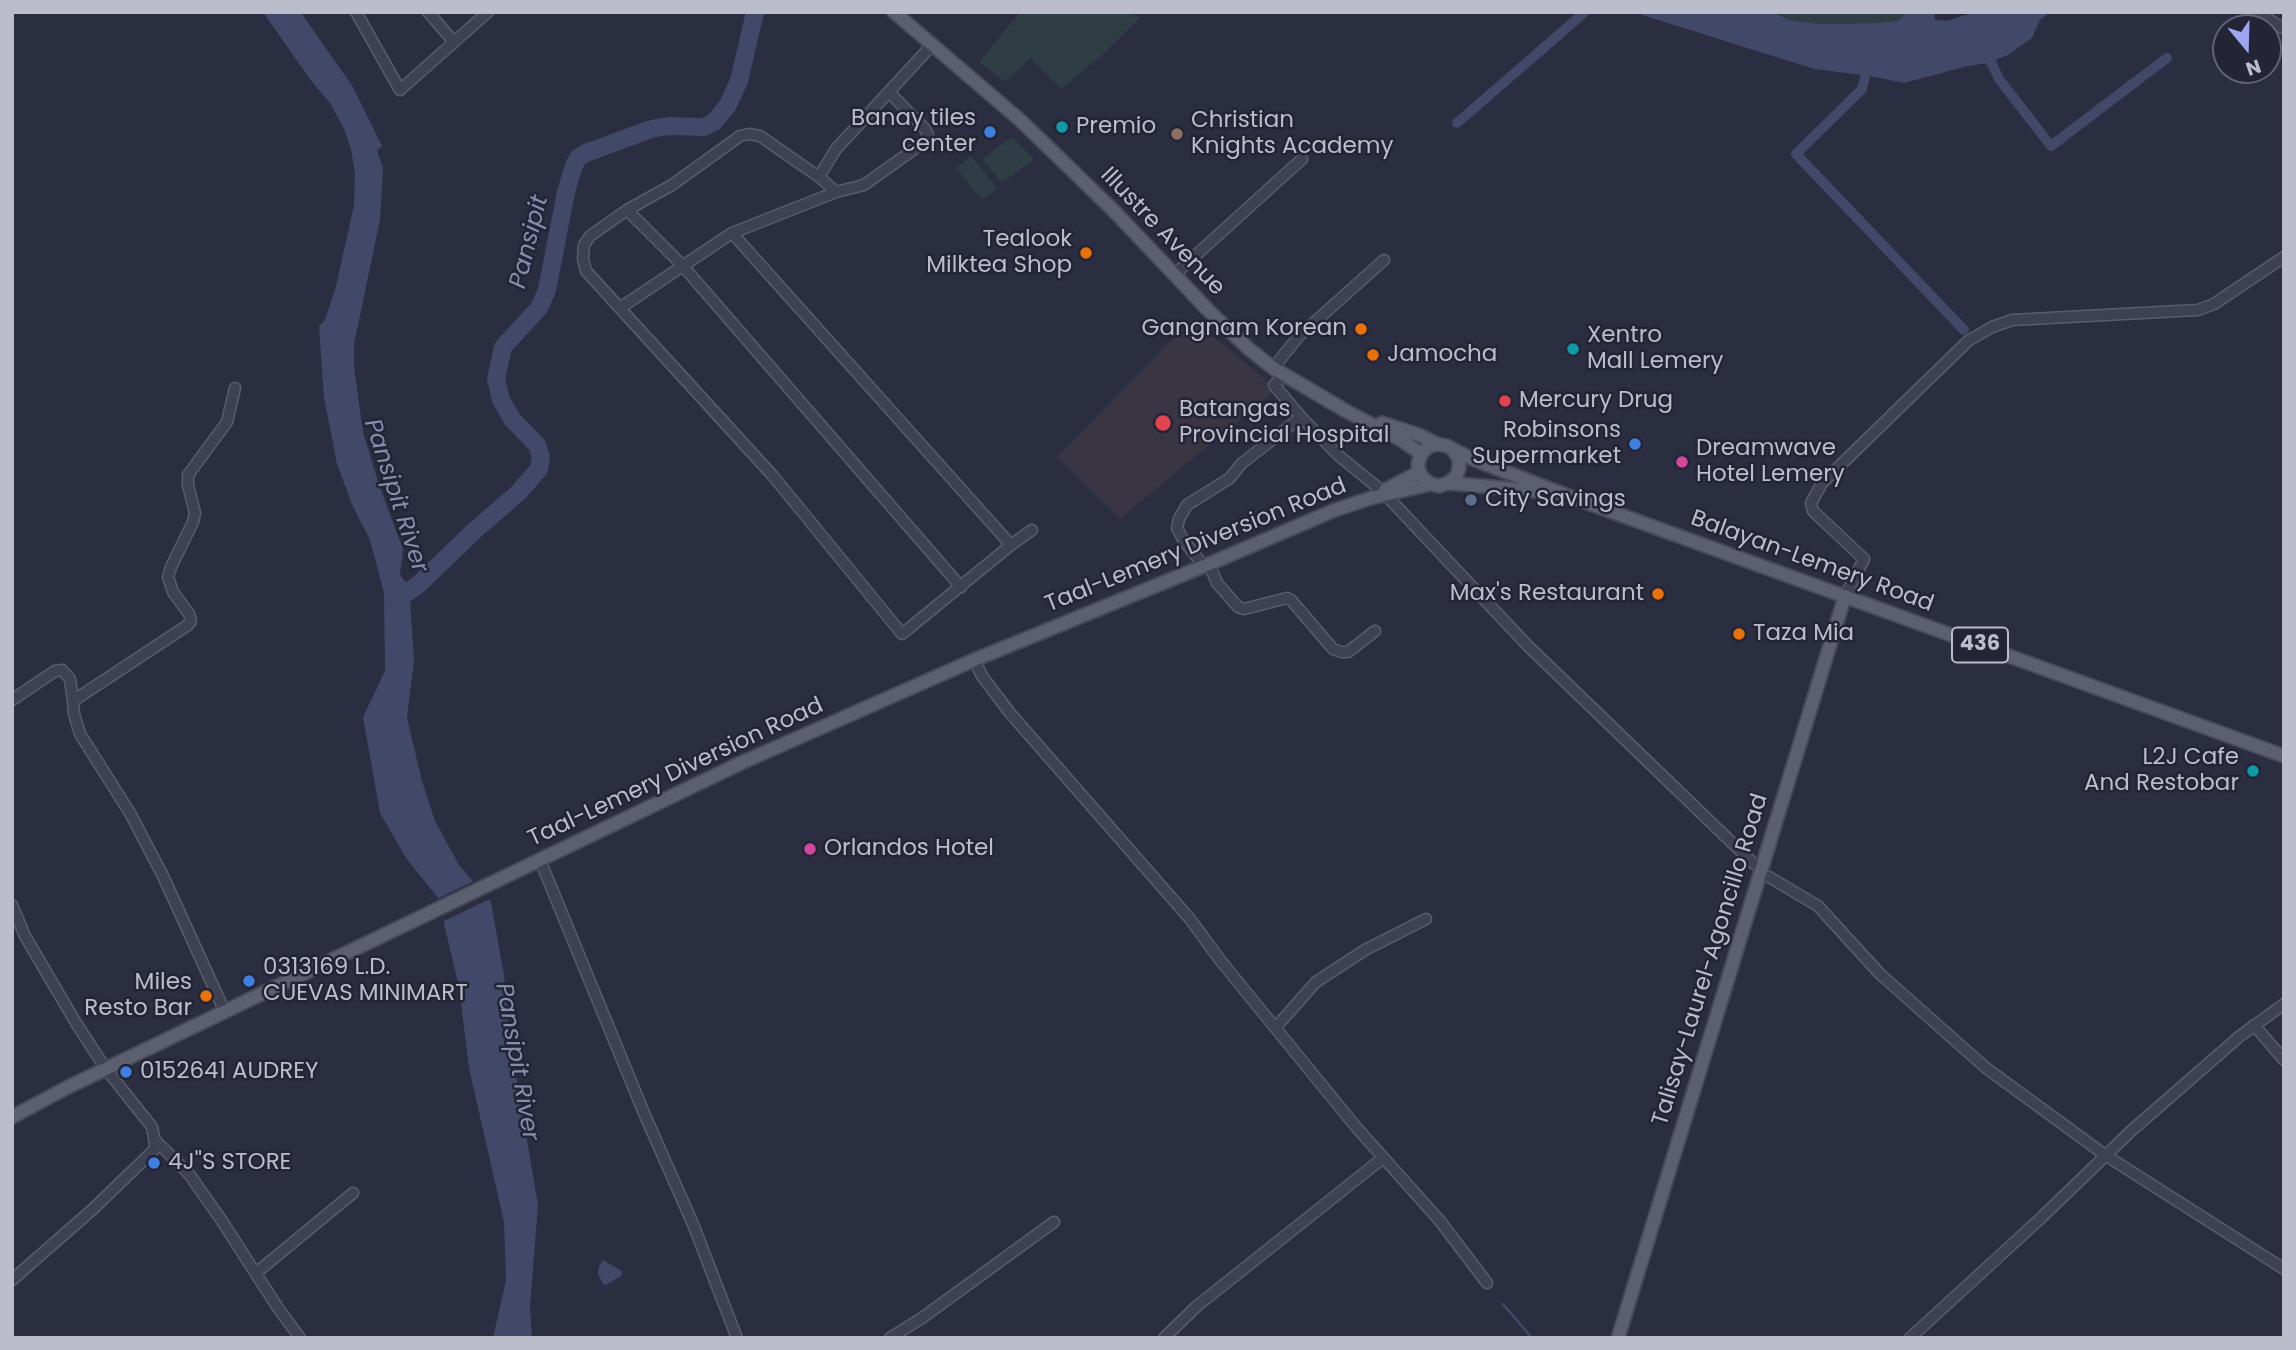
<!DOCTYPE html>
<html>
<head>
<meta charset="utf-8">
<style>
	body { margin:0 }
	#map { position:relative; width:2296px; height:1350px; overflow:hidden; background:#2a2e40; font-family:Poppins,sans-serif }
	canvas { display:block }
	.frame { position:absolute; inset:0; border:14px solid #bbbdcb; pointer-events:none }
	.north { position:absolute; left:2212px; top:14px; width:70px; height:70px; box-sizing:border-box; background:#232536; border:2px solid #606272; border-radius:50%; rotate:161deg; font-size:19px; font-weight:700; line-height:28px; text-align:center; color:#bbbdcb }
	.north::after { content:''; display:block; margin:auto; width:24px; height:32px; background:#9da6ee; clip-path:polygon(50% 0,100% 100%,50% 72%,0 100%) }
</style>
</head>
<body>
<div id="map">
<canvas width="2296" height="1350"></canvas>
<div class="frame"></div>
<div class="north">N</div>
</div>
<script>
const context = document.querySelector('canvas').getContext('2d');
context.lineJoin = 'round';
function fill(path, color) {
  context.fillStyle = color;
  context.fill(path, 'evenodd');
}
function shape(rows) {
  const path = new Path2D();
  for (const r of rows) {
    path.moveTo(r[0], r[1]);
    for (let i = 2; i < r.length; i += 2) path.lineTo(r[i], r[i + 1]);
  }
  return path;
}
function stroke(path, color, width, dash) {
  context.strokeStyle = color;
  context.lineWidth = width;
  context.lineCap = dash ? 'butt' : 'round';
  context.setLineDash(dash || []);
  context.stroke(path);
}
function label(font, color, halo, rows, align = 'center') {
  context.font = font + ' Poppins,sans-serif';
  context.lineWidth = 5;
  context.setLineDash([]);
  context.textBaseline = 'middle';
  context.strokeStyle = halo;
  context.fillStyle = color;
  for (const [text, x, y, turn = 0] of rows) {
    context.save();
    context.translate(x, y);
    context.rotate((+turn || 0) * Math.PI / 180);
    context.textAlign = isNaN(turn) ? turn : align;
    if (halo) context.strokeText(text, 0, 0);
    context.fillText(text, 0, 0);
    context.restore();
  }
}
fill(shape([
	[1192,319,1277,389,1120,519,1057,457]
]), '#3a3542');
fill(shape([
	[1020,12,1128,12,1140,18,1101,56,1061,89,1030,58,1005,82,979,62],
	[1773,12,1908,12,1898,21,1877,23,1819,24,1789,20],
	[1012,137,1034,159,1002,183,982,159],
	[971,156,997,188,982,200,956,168]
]), '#2f3d45');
fill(shape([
	[263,12,302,14,353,87,382,146,377,150,383,168,380,220,354,344,354,366,363,432,379,485,403,549,400,575,407,584,418,592,410,599,414,661,407,718,422,781,435,821,459,865,491,902,504,975,509,1033,538,1205,530,1307,532,1338,493,1338,506,1280,504,1222,469,1068,459,987,438,898,406,858,380,813,363,717,385,671,384,593,370,540,353,507,337,464,324,398,319,326,325,320,336,286,354,205,355,172,351,150,345,131,330,103,309,78],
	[1633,12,1773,12,1789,20,1819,24,1877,23,1898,21,1908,12,1934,12,1935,20,1947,21,1975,12,2050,12,2040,20,2032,38,2008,55,1988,63,1968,66,1904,83,1870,76,1814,69],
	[603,1260,622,1271,622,1275,606,1285,603,1284,598,1274,599,1267]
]), '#424867');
fill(shape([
	[476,880,490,899,440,923,435,900]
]), '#2a2e40');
stroke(shape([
	[1503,1304,1532,1338]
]), '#424867', 2.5);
stroke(shape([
	[1987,53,1999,79,2051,146,2167,58],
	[1868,65,1862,89,1796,154,1964,330],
	[1457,123,1585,12]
]), '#424867', 10);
stroke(shape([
	[402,596,418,585,473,532,519,492,539,469,541,457,537,445,512,419,501,400,496,379,503,347,539,308,547,290,566,192,574,165,579,157,586,153,651,129,668,126,704,127,714,122,728,105,739,81,755,12]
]), '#424867', 18);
const minor = shape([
	[356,12,400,90,488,12],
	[428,12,454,42],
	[2257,12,2284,29],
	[889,92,925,129,928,135,927,140,864,185,836,192,819,177,836,149,933,44],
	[819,177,760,136,749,134,740,136,672,185,627,210,590,236,584,245,583,259,586,271,773,476,902,634,1011,545,1032,530],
	[627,210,682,265,961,587],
	[732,233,1011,545],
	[1174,275,1302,159],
	[620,308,732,233,836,192],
	[1273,368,1299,336,1384,260],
	[1301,417,1338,455,1382,491,1528,646,1754,864],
	[1209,564,1217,583,1238,607,1244,609,1287,598,1291,600,1333,649,1341,652,1348,652,1375,631],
	[1204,566,1184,541,1177,528,1179,519,1187,505,1230,478,1241,464,1301,417,1274,385,1285,374],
	[1845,596,1864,559,1813,511,1811,503,1822,483,1968,341,1992,327,2012,320,2198,310,2214,304,2284,257],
	[974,660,982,676,1010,713,1190,919,1220,960,1356,1127,1440,1221,1487,1283],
	[12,700,55,671,62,670,70,679,73,701],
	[540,860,644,1113,693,1224,737,1338],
	[1769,877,1818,906,1880,974,1986,1068,2105,1155,2284,1269],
	[12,905,25,936,76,1023,106,1069,152,1127,155,1144,154,1150,93,1209,12,1280],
	[225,1012,163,876,130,813,80,734,74,714,73,701,188,625,191,621,189,614,173,592,168,577,171,567,193,522,195,513,188,485,188,475,227,422,235,388],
	[2254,1025,2284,1060],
	[1276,1027,1316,982,1365,950,1426,919],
	[155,1140,189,1174,220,1218,278,1308,300,1338],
	[256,1273,353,1193],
	[890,1338,922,1318,1054,1222],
	[1164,1338,1197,1306,1383,1158],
	[1910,1338,2041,1218,2131,1131,2240,1036,2284,1004]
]);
const major = shape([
	[894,12,1020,120,1113,210,1210,312,1249,349,1273,368,1346,411,1403,441,1421,454],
	[1382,423,1419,435,1437,444],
	[1454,451,1459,459,1459,469,1456,477,1448,483,1439,486,1431,484,1424,479,1419,472,1418,464,1421,454,1428,447,1437,444,1447,446,1470,458,1563,494,2284,756],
	[1448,483,1545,492],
	[1385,490,1419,472],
	[12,1117,68,1087,741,763,974,660,1209,564,1335,510,1371,498,1431,484],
	[1618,1338,1845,596]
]);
stroke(minor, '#595c6b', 13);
stroke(major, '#484a5a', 16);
stroke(minor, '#3e4151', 10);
stroke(major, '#5c5f70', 12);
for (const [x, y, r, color] of [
	[1062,127,7,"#0f9aa8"],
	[990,132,7,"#3f7fe0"],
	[1177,134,7,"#8d6e63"],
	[1086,253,7,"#e8710a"],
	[1361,329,7,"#e8710a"],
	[1573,349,7,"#0f9aa8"],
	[1373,355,7,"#e8710a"],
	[1505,401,7,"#e0444e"],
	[1163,423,9,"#e0444e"],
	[1635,444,7,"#3f7fe0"],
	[1682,462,7,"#d1479c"],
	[1471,500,7,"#5c6f8a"],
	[1658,594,7,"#e8710a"],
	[1739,634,7,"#e8710a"],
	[2253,771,7,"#0f9aa8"],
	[810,849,7,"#d1479c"],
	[249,981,7,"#3f7fe0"],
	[206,996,7,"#e8710a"],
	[126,1072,7,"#3f7fe0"],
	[154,1163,7,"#3f7fe0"]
]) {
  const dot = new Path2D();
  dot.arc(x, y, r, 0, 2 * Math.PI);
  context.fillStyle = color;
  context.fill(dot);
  stroke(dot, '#232536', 2.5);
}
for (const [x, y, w] of [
	[1980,645,56]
]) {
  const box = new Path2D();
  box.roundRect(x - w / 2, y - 17.5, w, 35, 5);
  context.fillStyle = '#232536';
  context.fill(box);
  stroke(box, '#bbbdcb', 2);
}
label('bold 21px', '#bbbdcb', null, [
	["436",1980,645]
]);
label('23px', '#bbbdcb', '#232536', [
	["Banay tiles",976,119,"right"],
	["center",976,145,"right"],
	["Christian",1191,121],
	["Knights Academy",1191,147],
	["Premio",1076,127],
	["Tealook",1072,240,"right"],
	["Milktea Shop",1072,266,"right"],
	["Gangnam Korean",1347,329,"right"],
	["Xentro",1587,336],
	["Mall Lemery",1587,362],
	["Jamocha",1387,355],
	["Mercury Drug",1519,401],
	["Batangas",1179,410],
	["Provincial Hospital",1179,436],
	["Robinsons",1621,431,"right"],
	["Supermarket",1621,457,"right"],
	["Dreamwave",1696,449],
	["Hotel Lemery",1696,475],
	["City Savings",1485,500],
	["Max's Restaurant",1644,594,"right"],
	["Taza Mia",1753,634],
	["L2J Cafe",2239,758,"right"],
	["And Restobar",2239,784,"right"],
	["Orlandos Hotel",824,849],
	["0313169 L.D.",263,968],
	["CUEVAS MINIMART",263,994],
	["Miles",192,983,"right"],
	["Resto Bar",192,1009,"right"],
	["0152641 AUDREY",140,1072],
	["4J''S STORE",168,1163]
], 'left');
label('23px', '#bbbdcb', '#232536', [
	["Illustre Avenue",1162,232,46],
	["Taal-Lemery Diversion Road",1196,546,-22],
	["Balayan-Lemery Road",1812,562,20],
	["Taal-Lemery Diversion Road",676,773,-25],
	["Talisay-Laurel-Agoncillo Road",1711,960,-73]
]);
label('italic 24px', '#868dae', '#232536', [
	["Pansipit",530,242,-76],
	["Pansipit River",395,496,72],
	["Pansipit River",516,1062,80]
]);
</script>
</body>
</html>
